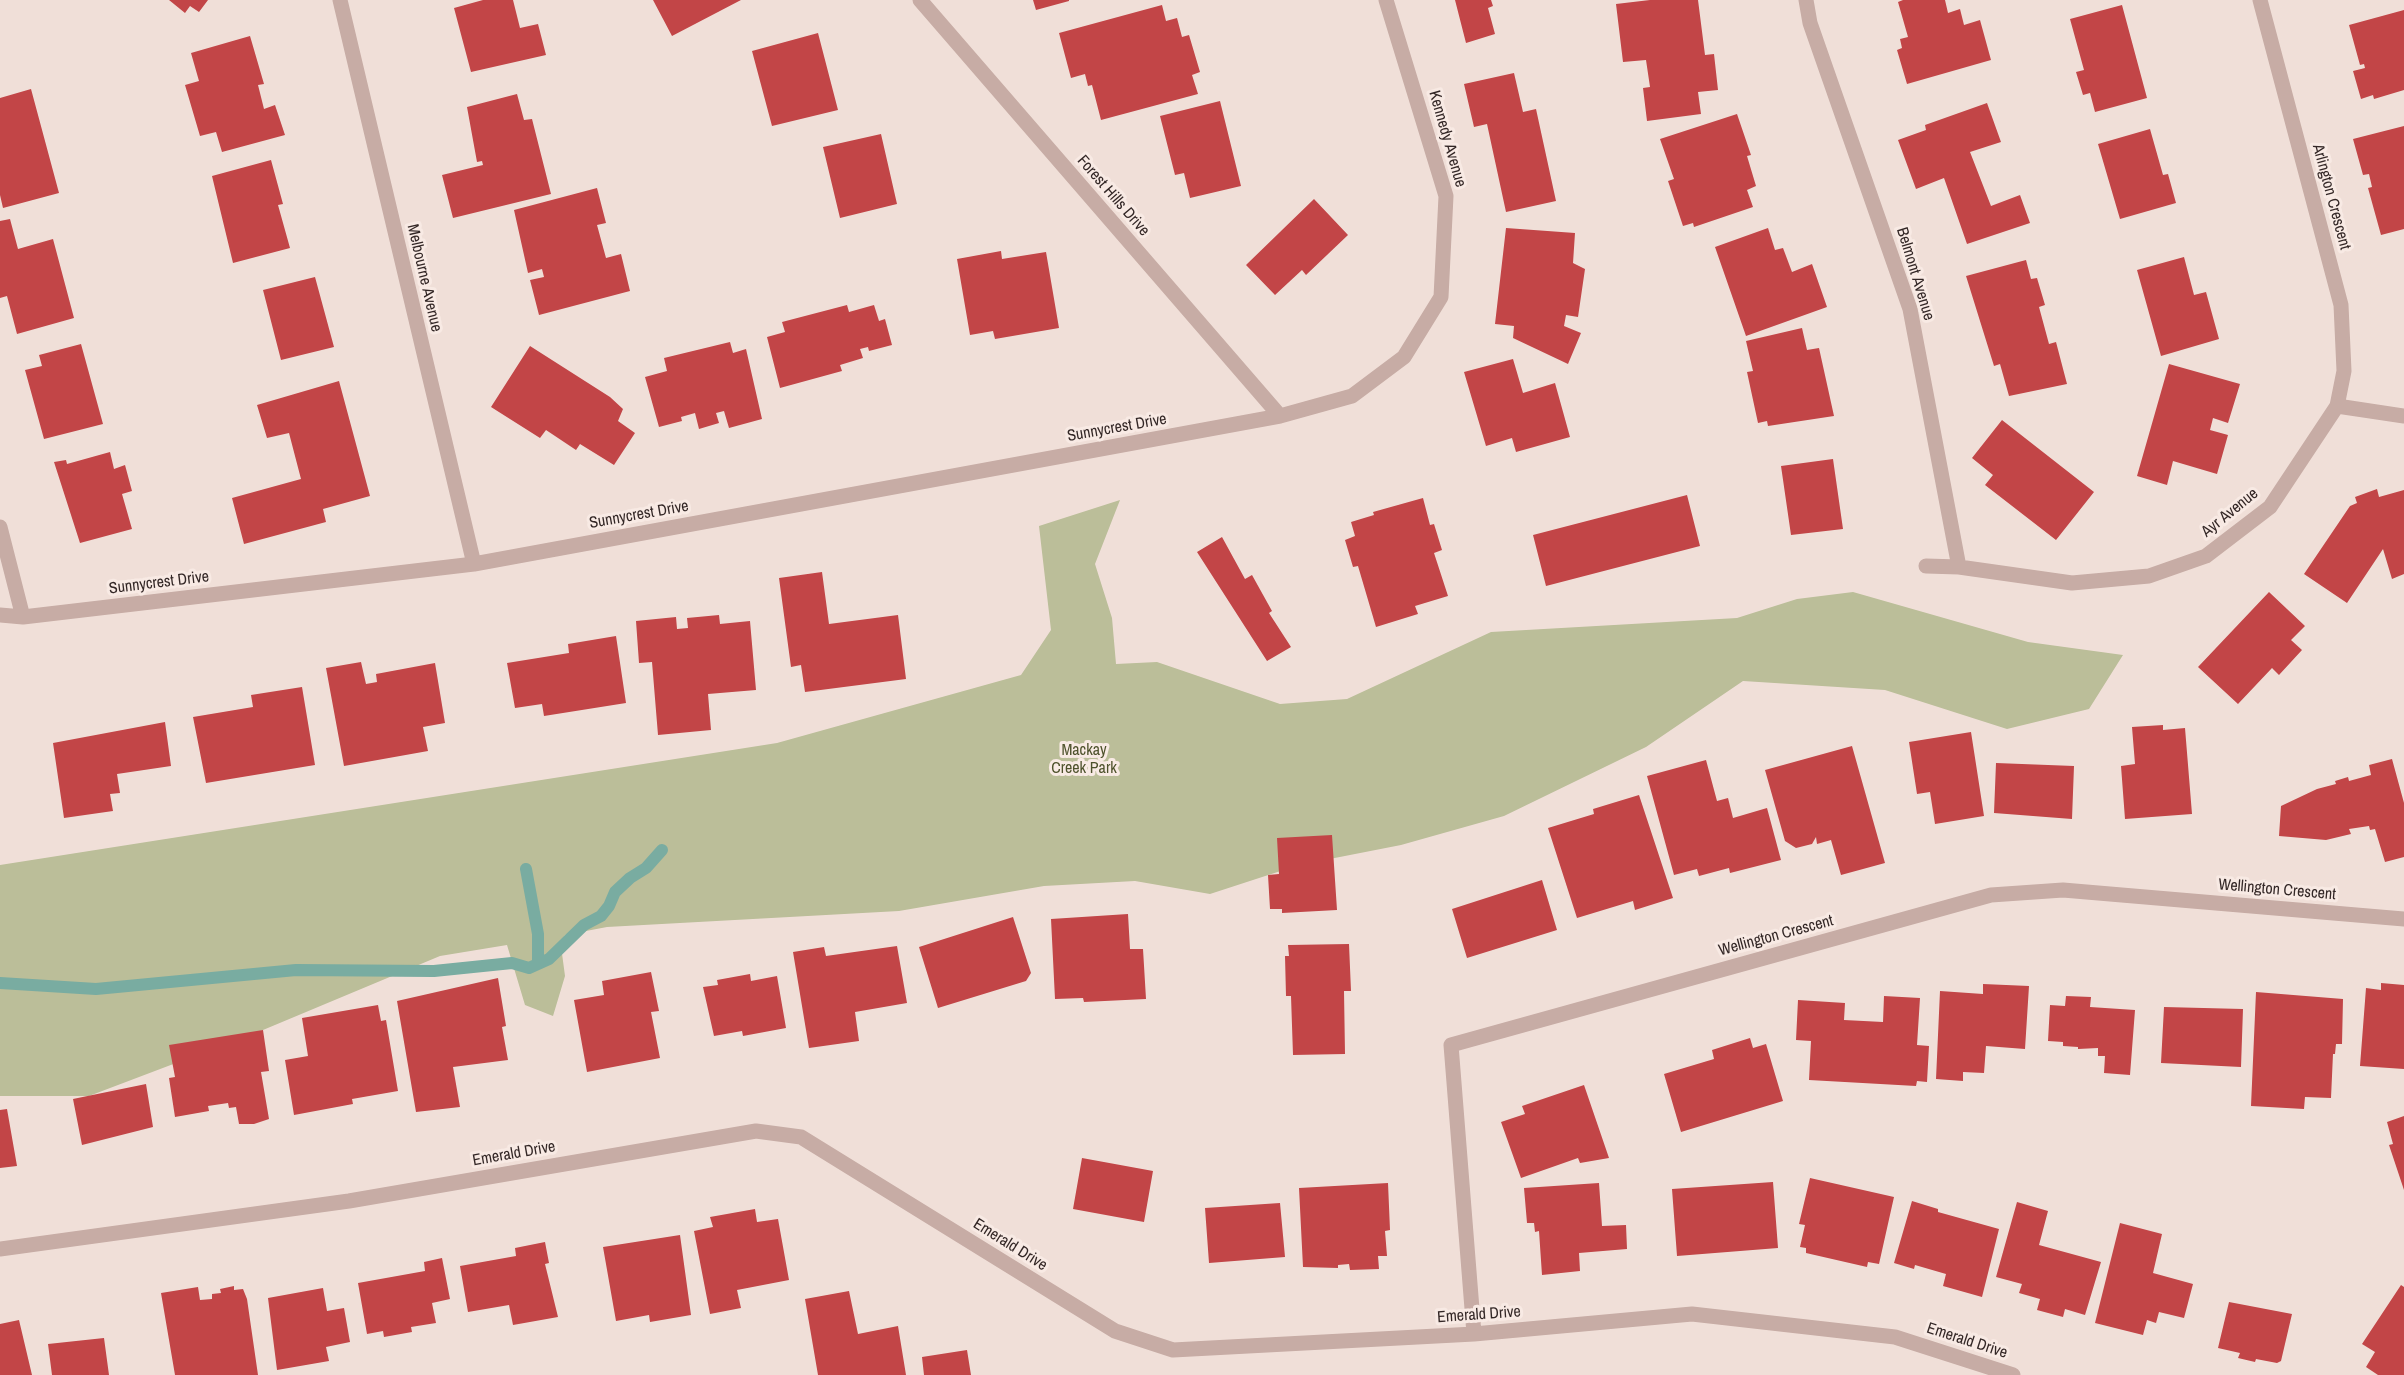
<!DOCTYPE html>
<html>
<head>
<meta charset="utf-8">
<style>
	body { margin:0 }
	canvas { display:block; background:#f0dfd8 }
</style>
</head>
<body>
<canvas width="2404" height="1375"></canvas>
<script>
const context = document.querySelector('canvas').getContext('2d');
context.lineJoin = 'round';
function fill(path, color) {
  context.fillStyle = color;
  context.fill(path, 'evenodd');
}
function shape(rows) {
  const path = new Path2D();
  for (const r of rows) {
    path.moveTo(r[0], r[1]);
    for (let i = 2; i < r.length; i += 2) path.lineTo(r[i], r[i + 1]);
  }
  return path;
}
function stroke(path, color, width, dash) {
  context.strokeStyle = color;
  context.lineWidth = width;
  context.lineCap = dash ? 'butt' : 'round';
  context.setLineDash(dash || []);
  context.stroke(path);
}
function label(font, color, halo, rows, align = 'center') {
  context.font = font + ' "Archivo Narrow",sans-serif';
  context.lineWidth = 6;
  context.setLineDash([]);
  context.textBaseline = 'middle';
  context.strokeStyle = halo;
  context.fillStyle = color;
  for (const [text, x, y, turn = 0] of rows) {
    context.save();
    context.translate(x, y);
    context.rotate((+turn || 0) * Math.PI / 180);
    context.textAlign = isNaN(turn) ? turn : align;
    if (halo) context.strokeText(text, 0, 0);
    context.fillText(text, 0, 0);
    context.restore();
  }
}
fill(shape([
	[1120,500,1095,564,1112,618,1116,664,1157,662,1280,704,1347,699,1491,632,1737,618,1797,599,1853,592,2028,642,2123,655,2089,709,2007,729,1885,690,1743,681,1646,747,1504,816,1401,845,1299,865,1210,894,1135,881,1044,886,899,911,607,927,565,935,561,946,565,976,553,1016,525,1005,507,945,440,956,263,1030,89,1096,0,1096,0,865,777,743,1021,675,1051,630,1039,526]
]), '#bbbe99');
stroke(shape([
	[526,869,538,934,538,964],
	[0,983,96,989,296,970,434,971,512,963,529,968,549,959,584,925,601,916,609,906,615,892,630,878,646,868,662,850]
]), '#79aca1', 12);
fill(shape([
	[169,0,208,0,199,12,190,6,185,13],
	[483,0,513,0,520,28,538,24,546,55,471,72,454,8],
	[653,0,741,0,672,36],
	[1033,0,1069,0,1069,1,1036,10],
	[1455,0,1491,0,1493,6,1488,8,1495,34,1466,43],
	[1650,0,1698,0,1705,55,1714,54,1718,90,1698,92,1701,114,1647,121,1643,88,1650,87,1646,60,1623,62,1616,4],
	[1903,0,1945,0,1948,13,1960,9,1964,25,1980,20,1991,60,1907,84,1897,50,1902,48,1900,39,1908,37,1898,2],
	[1162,5,1166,21,1177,18,1182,37,1189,35,1200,72,1192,75,1198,94,1101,120,1092,85,1088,86,1085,74,1071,78,1059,33],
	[2122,5,2147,98,2095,112,2090,93,2083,95,2076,72,2084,70,2070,19],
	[2404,10,2404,90,2374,99,2373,95,2361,99,2353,71,2365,68,2364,64,2360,65,2349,25],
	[818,33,838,110,772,126,752,51],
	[250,36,264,84,258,85,264,109,275,105,285,135,222,152,216,132,200,136,185,85,199,81,191,53],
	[1514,73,1523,112,1536,109,1556,201,1506,212,1487,124,1474,127,1464,84],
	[31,89,59,193,3,208,0,195,0,98],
	[517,94,524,120,532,119,551,194,453,218,442,175,483,165,482,161,477,162,467,107],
	[1220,101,1241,186,1190,198,1184,173,1175,175,1160,116],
	[1987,103,2001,142,1970,152,1991,206,2020,195,2030,223,1967,244,1944,178,1916,189,1898,140,1926,130,1925,125],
	[1737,114,1751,155,1747,156,1756,186,1747,190,1753,207,1694,227,1693,223,1683,226,1668,181,1674,179,1660,139],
	[2404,126,2404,229,2381,235,2368,188,2372,187,2369,174,2363,175,2353,139],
	[2150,129,2163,175,2168,174,2176,203,2120,219,2098,144],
	[881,134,897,204,840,218,823,147],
	[271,160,283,204,278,205,290,248,233,263,212,176],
	[597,188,606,223,597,225,606,258,621,254,630,291,539,315,530,280,544,277,542,269,528,273,514,210],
	[1314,199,1348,235,1306,275,1302,270,1275,295,1246,265],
	[10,219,18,249,53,239,74,318,17,334,7,296,0,298,0,221],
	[1506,228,1575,233,1573,263,1585,269,1578,317,1566,315,1564,326,1581,333,1568,364,1513,338,1514,326,1495,324],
	[1768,228,1775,250,1783,248,1792,272,1812,264,1827,307,1746,336,1715,247],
	[1001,251,1002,259,1046,252,1059,328,995,339,993,331,970,335,957,259],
	[2184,257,2194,295,2206,292,2219,339,2161,356,2137,270],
	[2026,260,2031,279,2037,278,2045,305,2039,307,2049,344,2056,342,2067,384,2009,396,2000,364,1994,366,1966,276],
	[315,277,334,347,281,360,263,290],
	[847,305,849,312,874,305,879,321,885,319,892,345,869,351,868,347,860,349,863,358,840,365,842,371,780,388,767,337,785,332,782,322],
	[1802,328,1807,350,1819,348,1834,416,1768,426,1767,421,1758,423,1747,372,1753,371,1746,341],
	[730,342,733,353,746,349,762,419,729,428,724,411,716,413,719,423,699,429,695,413,681,417,682,421,659,427,645,377,667,371,664,358],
	[81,344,103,424,44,439,25,370,42,366,39,355],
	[530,346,610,397,623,409,618,421,635,433,614,465,580,444,576,450,546,430,540,438,491,407],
	[1513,359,1523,393,1555,383,1570,437,1516,452,1512,438,1486,446,1464,372],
	[2169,364,2240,384,2228,423,2213,418,2210,430,2228,435,2217,474,2173,461,2167,485,2137,476],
	[339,381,370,496,323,509,326,522,244,544,232,498,301,479,289,433,267,438,257,405],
	[2002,420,2094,492,2056,540,1985,485,1993,475,1972,458],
	[110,452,114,469,125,465,132,491,122,494,132,529,80,543,54,462,66,460,67,464],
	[1833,459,1843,529,1791,535,1781,466],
	[2377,489,2379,497,2404,490,2404,574,2392,579,2383,549,2347,603,2304,574,2350,506,2357,503,2355,497],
	[1687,495,1700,546,1546,586,1533,535],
	[1423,498,1430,525,1434,524,1442,550,1434,553,1448,596,1415,606,1418,614,1376,627,1358,566,1353,567,1345,540,1355,536,1351,522,1374,515,1373,512],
	[1222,537,1245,579,1252,575,1272,611,1269,613,1291,647,1267,661,1197,552],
	[822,572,829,624,898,615,906,679,805,692,801,665,791,667,779,578],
	[2269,592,2305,626,2291,640,2302,650,2279,675,2272,668,2238,704,2198,667],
	[719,615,720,624,750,621,756,690,708,694,711,730,658,735,652,662,639,663,636,621,676,617,677,629,688,628,687,618],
	[616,636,626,703,544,716,542,704,515,708,507,663,569,653,568,644],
	[361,662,366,684,377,682,376,674,435,663,445,723,423,727,428,751,344,766,326,668],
	[302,687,315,765,206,783,193,717,253,707,251,695],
	[165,722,171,766,117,774,120,793,110,794,113,811,64,818,53,743],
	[2163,725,2163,730,2185,728,2192,814,2125,819,2121,766,2135,764,2132,727],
	[1971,732,1984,816,1935,824,1930,792,1917,794,1909,742],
	[1852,746,1885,863,1841,875,1831,840,1817,844,1816,837,1812,844,1796,848,1785,841,1765,770],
	[2392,759,2404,803,2404,857,2385,862,2375,829,2370,830,2369,826,2349,829,2351,834,2326,840,2279,836,2281,806,2317,789,2336,784,2335,781,2348,777,2349,781,2371,775,2369,765],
	[1706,760,1717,801,1728,798,1733,818,1767,808,1781,860,1730,873,1729,868,1699,876,1697,869,1674,875,1647,776],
	[1996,763,2074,766,2072,819,1994,813],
	[1639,795,1673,898,1635,910,1633,901,1577,918,1548,828,1594,814,1593,809],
	[1332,835,1337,910,1282,913,1282,909,1270,909,1268,875,1279,874,1277,838],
	[1542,880,1557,930,1467,958,1452,909],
	[1128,914,1130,949,1143,949,1146,999,1084,1002,1083,998,1055,999,1051,919],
	[1013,917,1031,973,1026,981,938,1008,919,947],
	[1349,944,1351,991,1344,991,1345,1054,1293,1055,1291,996,1286,996,1285,956,1289,956,1288,945],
	[897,946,907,1003,855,1012,859,1041,809,1048,793,952,824,947,826,956],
	[651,972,659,1011,651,1012,660,1058,587,1072,574,1000,604,995,602,981],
	[750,974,751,981,777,976,786,1028,743,1036,742,1031,714,1036,703,987,718,985,717,980],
	[498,978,506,1026,502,1027,508,1060,453,1067,460,1107,416,1112,397,1001],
	[2381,983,2404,985,2404,1069,2360,1066,2366,988,2381,990],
	[1983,984,2029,986,2025,1049,1986,1046,1984,1073,1963,1072,1963,1081,1936,1079,1940,991,1983,994],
	[2256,992,2343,999,2342,1044,2336,1044,2335,1054,2333,1054,2331,1098,2305,1097,2304,1109,2251,1106],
	[1884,996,1920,998,1917,1045,1929,1046,1927,1082,1917,1081,1916,1086,1809,1080,1811,1041,1796,1040,1798,1000,1845,1003,1844,1020,1883,1022],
	[2066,996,2091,997,2090,1007,2135,1010,2130,1075,2104,1073,2105,1056,2098,1056,2098,1048,2078,1049,2078,1047,2063,1046,2063,1042,2048,1041,2050,1005,2065,1006],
	[378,1005,381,1021,386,1020,398,1091,352,1099,353,1104,294,1115,285,1060,308,1056,302,1018],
	[2164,1007,2243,1009,2241,1067,2161,1063],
	[263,1030,269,1071,261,1072,269,1119,254,1124,239,1124,236,1107,229,1108,228,1103,208,1106,209,1111,175,1117,169,1078,175,1077,169,1045],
	[1750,1038,1753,1048,1766,1044,1783,1101,1681,1132,1664,1074,1714,1059,1712,1050],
	[146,1084,153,1127,82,1145,73,1099],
	[1584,1085,1609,1158,1580,1163,1578,1158,1521,1178,1501,1122,1525,1114,1522,1106],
	[7,1109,17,1166,0,1168,0,1110],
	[2404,1116,2404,1190,2389,1145,2393,1144,2387,1122],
	[1082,1158,1153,1171,1144,1222,1073,1209],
	[1810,1178,1894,1197,1879,1264,1868,1262,1867,1267,1806,1253,1806,1248,1800,1247,1805,1225,1799,1224],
	[1773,1182,1778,1248,1677,1256,1672,1189],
	[1388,1183,1390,1230,1385,1231,1387,1256,1378,1256,1379,1269,1350,1270,1349,1264,1338,1265,1338,1268,1303,1267,1299,1188],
	[1599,1183,1602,1226,1626,1225,1627,1249,1579,1253,1580,1271,1542,1275,1539,1231,1535,1232,1534,1223,1527,1223,1524,1188],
	[1912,1201,1938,1209,1938,1212,1999,1229,1982,1297,1943,1286,1946,1274,1915,1265,1914,1269,1894,1263],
	[2017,1202,2048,1211,2039,1245,2101,1262,2085,1315,2065,1309,2063,1317,2037,1310,2040,1299,2019,1293,2022,1284,1996,1277],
	[1280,1203,1285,1257,1209,1263,1205,1208],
	[755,1209,757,1222,778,1219,789,1280,737,1290,741,1308,710,1314,694,1231,713,1227,710,1217],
	[2120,1223,2162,1234,2153,1273,2193,1284,2184,1318,2159,1312,2156,1323,2147,1320,2143,1335,2095,1323],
	[680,1235,691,1315,650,1322,649,1315,616,1321,603,1247],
	[545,1242,549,1263,545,1264,558,1317,513,1325,509,1305,468,1312,460,1266,516,1256,515,1248],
	[442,1258,450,1299,432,1303,436,1323,411,1327,412,1332,384,1337,383,1331,367,1334,358,1283,425,1271,424,1262],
	[2401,1285,2404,1287,2404,1375,2378,1375,2366,1367,2375,1352,2362,1344],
	[234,1286,234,1290,243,1289,247,1299,258,1375,175,1375,161,1293,198,1287,200,1300,212,1299,212,1294,221,1293,220,1289],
	[323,1288,327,1311,344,1308,350,1342,326,1347,329,1361,277,1370,268,1298],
	[849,1291,858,1334,898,1326,906,1375,818,1375,805,1299],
	[2229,1302,2292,1314,2281,1361,2277,1363,2256,1359,2255,1362,2238,1358,2240,1353,2218,1348],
	[19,1320,32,1375,0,1375,0,1324],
	[104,1338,109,1375,52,1375,48,1344],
	[967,1350,971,1375,924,1375,922,1357]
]), '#c24547');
stroke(shape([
	[340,0,474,564],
	[920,0,1280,416],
	[1806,0,1810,23,1910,309,1959,567],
	[2260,0,2341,305,2344,371,2337,406],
	[0,527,23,617],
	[1926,566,1959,567,2072,583,2149,576,2206,556,2270,507,2337,406,2404,416],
	[0,615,23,617,474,564,1280,416,1352,396,1404,357,1441,297,1446,196,1386,0],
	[0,1249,349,1201,756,1131,801,1137,1115,1331,1173,1350,1474,1334,1692,1314,1895,1337,2013,1375],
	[1474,1334,1451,1045,1991,895,2063,890,2404,919]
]), '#c7aca5', 15);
label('16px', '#332726', '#f8eae4', [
	["Kennedy Avenue",1447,139,74],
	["Forest Hills Drive",1113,196,49],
	["Arlington Crescent",2331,197,75],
	["Belmont Avenue",1915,274,73],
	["Melbourne Avenue",424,278,77],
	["Sunnycrest Drive",1117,428,-10],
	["Ayr Avenue",2230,513,-39],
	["Sunnycrest Drive",639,515,-10],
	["Sunnycrest Drive",159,583,-7],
	["Wellington Crescent",2277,890,5],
	["Wellington Crescent",1776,936,-15],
	["Emerald Drive",514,1154,-10],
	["Emerald Drive",1010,1245,32],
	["Emerald Drive",1479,1315,-4],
	["Emerald Drive",1967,1341,18]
]);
label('16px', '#4d512b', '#f8eae4', [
	["Mackay",1084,751],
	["Creek Park",1084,769]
]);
</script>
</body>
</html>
